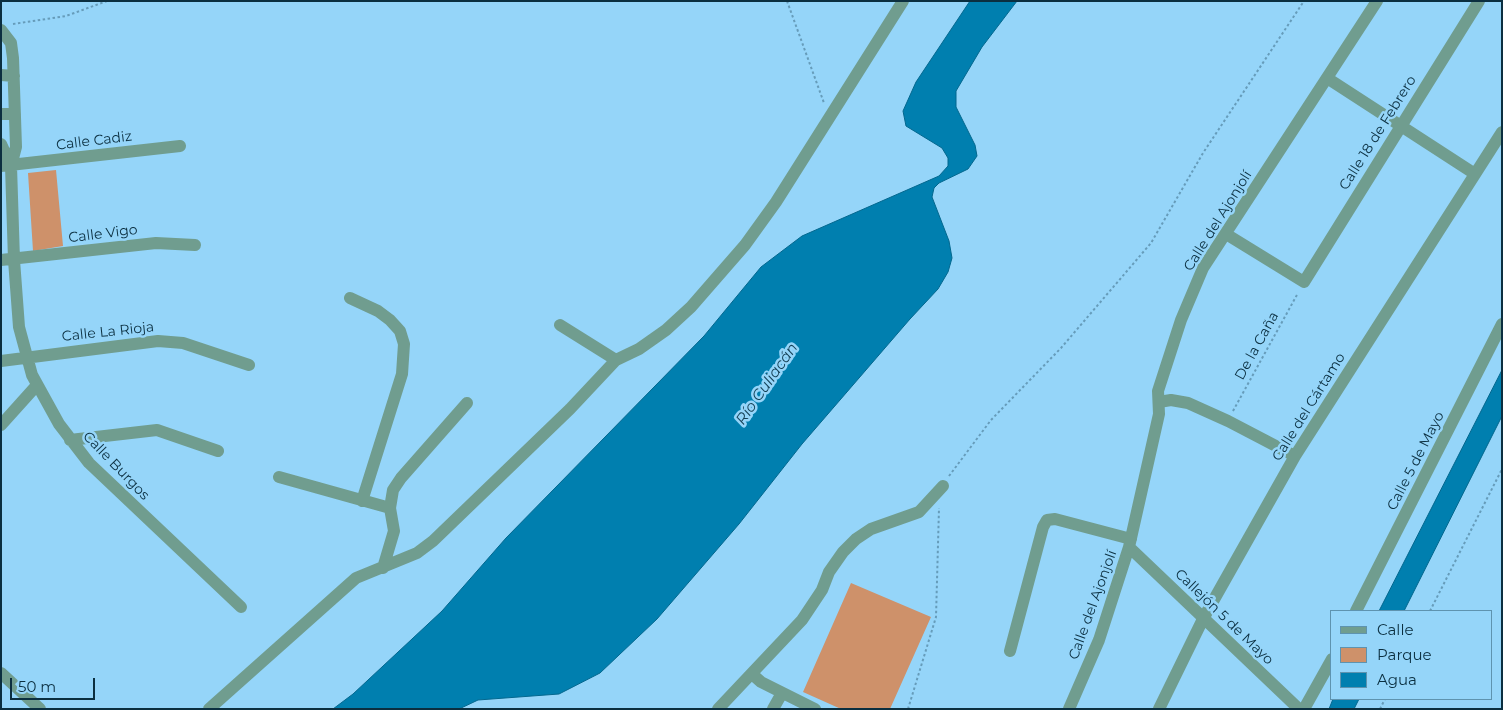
<!DOCTYPE html>
<html>
<head>
<meta charset="utf-8">
<style>
	body { margin:0 }
	#map { position:relative; width:1503px; height:710px; overflow:hidden; background:#95d5f9; font-family:Montserrat,sans-serif }
	canvas { display:block }
	.frame { position:absolute; inset:0; border:2px solid #0b2f40; pointer-events:none }
	.legend { position:absolute; left:1330px; top:610px; width:162px; height:90px; box-sizing:border-box; background:#95d5f9; border:1px solid #5e93af; margin:0; padding:6px 9px; list-style:none; font-size:15px; color:#0b2f40 }
	.legend li { display:flex; align-items:center; gap:10px; height:25px }
	.legend b { width:25px; border:1px solid #5e93af }
	.scale { position:absolute; left:10px; top:678px; width:85px; height:22px; box-sizing:border-box; border:2px solid #0b2f40; border-top:0; padding-left:6px; font-size:15px; line-height:18px; white-space:nowrap; color:#0b2f40; -webkit-text-stroke:4px #95d5f9; paint-order:stroke }
</style>
</head>
<body>
<div id="map">
<canvas width="1503" height="710"></canvas>
<div class="frame"></div>
<ul class="legend">
<li><b style="height:6px;background:#709d8f"></b>Calle</li>
<li><b style="height:14px;background:#ce916a"></b>Parque</li>
<li><b style="height:14px;background:#007faf"></b>Agua</li>
</ul>
<div class="scale">50 m</div>
</div>
<script>
const context = document.querySelector('canvas').getContext('2d');
context.lineJoin = 'round';
function fill(path, color) {
  context.fillStyle = color;
  context.fill(path, 'evenodd');
}
function shape(rows) {
  const path = new Path2D();
  for (const r of rows) {
    path.moveTo(r[0], r[1]);
    for (let i = 2; i < r.length; i += 2) path.lineTo(r[i], r[i + 1]);
  }
  return path;
}
function stroke(path, color, width, dash) {
  context.strokeStyle = color;
  context.lineWidth = width;
  context.lineCap = dash ? 'butt' : 'round';
  context.setLineDash(dash || []);
  context.stroke(path);
}
function label(font, color, halo, rows, align = 'center') {
  context.font = font + ' Montserrat,sans-serif';
  context.lineWidth = 5;
  context.setLineDash([]);
  context.textBaseline = 'middle';
  context.strokeStyle = halo;
  context.fillStyle = color;
  for (const [text, x, y, turn = 0] of rows) {
    context.save();
    context.translate(x, y);
    context.rotate((+turn || 0) * Math.PI / 180);
    context.textAlign = isNaN(turn) ? turn : align;
    if (halo) context.strokeText(text, 0, 0);
    context.fillText(text, 0, 0);
    context.restore();
  }
}
fill(shape([
	[56,170,63,246,33,251,28,173],
	[851,583,931,617,890,709,841,709,803,692]
]), '#ce916a');
const water = shape([
	[970,1,1017,1,982,47,956,91,956,107,975,145,977,156,968,169,939,183,934,188,932,197,949,241,952,258,948,272,938,289,910,319,802,444,739,524,657,619,600,673,559,694,478,700,459,709,333,709,353,694,442,611,506,538,704,336,761,267,802,236,939,176,948,166,948,158,942,148,906,126,903,111,916,82,970,1],
	[1502,370,1502,416,1404,611,1379,611,1502,370],
	[1333,699,1359,699,1354,709,1329,709,1333,699]
]);
fill(water, '#007faf');
stroke(water, '#03678e', 1);
stroke(shape([
	[787,1,824,103],
	[13,24,66,16,107,1],
	[1233,411,1298,293],
	[949,476,991,420,1061,348,1151,243,1203,153,1304,1],
	[1430,611,1502,469],
	[908,709,936,617,939,508],
	[1380,709,1385,699]
]), '#669cba', 2, [2.5, 2.5]);
stroke(shape([
	[1,30,11,43,13,58,16,147,11,166,14,260,19,327,32,375,59,424,89,463,241,607],
	[1,75,14,76],
	[1327,78,1475,174],
	[1,114,15,114],
	[1,144,11,166],
	[1,166,180,146],
	[1226,234,1304,282,1479,1],
	[1,260,156,243,195,245],
	[350,298,378,311,390,320,400,331,404,344,402,374,362,501],
	[560,325,616,360],
	[1,361,158,341,183,343,249,365],
	[1159,402,1171,400,1188,403,1228,421,1295,456],
	[1,425,37,385],
	[70,440,157,430,218,451],
	[279,477,390,508],
	[1129,547,1299,709],
	[383,568,394,531,390,508,393,490,401,478,467,403],
	[1356,611,1502,324],
	[1010,651,1043,527,1047,520,1055,519,1131,539],
	[1,673,40,709],
	[752,674,761,682,815,709],
	[209,709,356,578,417,553,433,541,570,409,616,360,639,349,666,330,691,307,745,245,776,202,903,1],
	[718,709,802,620,822,590,829,572,843,552,856,539,871,529,919,512,943,486],
	[773,709,782,693],
	[1069,709,1099,640,1129,547,1159,414,1158,391,1181,320,1203,268,1377,1],
	[1159,709,1203,619,1295,456,1502,132],
	[1304,709,1332,659]
]), '#709d8f', 12);
label('14px', '#0b2f40', '#95d5f9', [
	["Calle 18 de Febrero",1378,133,-58],
	["Calle Cadiz",94,141,-7],
	["Calle del Ajonjolí",1218,221,-58],
	["Calle Vigo",103,234,-7],
	["Calle La Rioja",108,332,-6],
	["De la Caña",1257,346,-61],
	["Calle del Cártamo",1309,407,-58],
	["Calle 5 de Mayo",1416,461,-63],
	["Calle Burgos",116,466,46],
	["Calle del Ajonjolí",1093,605,-70],
	["Callejón 5 de Mayo",1224,617,44]
]);
label('italic 15px', '#143f54', '#95d5f9', [
	["Río Culiacán",767,384,-55]
]);
</script>
</body>
</html>
